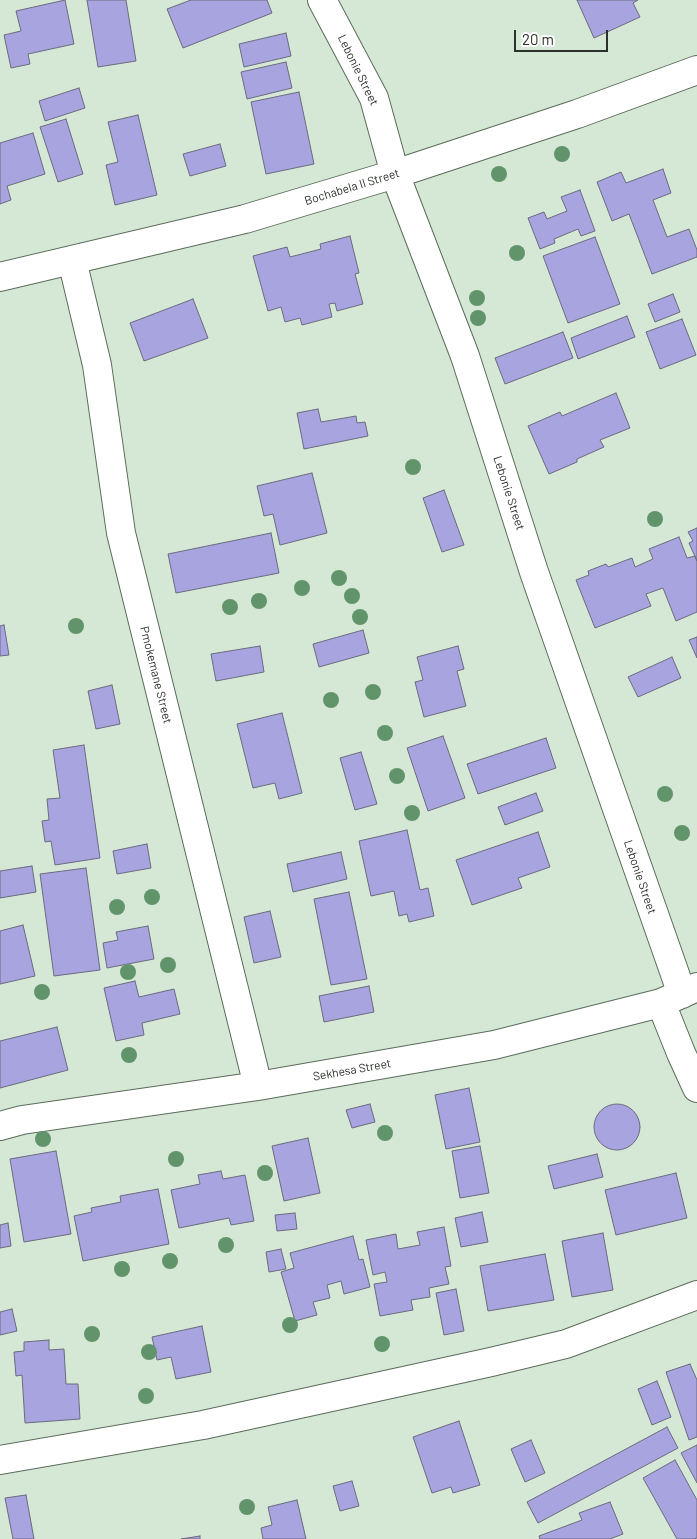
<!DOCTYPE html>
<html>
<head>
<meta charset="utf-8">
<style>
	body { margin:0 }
	#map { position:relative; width:697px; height:1539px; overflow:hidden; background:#d5e8d5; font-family:Barlow,sans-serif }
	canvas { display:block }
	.scale { position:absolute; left:514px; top:30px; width:94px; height:22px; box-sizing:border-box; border:2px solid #2a312a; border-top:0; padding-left:6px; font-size:15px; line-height:18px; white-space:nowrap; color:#2a312a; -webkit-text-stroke:4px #fff; paint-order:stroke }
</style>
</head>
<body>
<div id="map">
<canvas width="697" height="1539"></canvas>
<div class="scale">20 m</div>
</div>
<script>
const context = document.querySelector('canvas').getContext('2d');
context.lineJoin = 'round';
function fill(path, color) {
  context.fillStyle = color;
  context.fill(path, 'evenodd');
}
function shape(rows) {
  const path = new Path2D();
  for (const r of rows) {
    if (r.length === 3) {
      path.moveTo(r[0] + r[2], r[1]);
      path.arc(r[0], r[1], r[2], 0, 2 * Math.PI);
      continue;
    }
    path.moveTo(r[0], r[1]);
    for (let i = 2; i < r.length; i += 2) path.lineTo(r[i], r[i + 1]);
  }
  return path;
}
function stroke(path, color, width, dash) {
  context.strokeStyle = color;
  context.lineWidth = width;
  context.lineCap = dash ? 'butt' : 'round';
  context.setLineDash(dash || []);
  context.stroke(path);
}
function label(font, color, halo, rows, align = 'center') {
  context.font = font + ' Barlow,sans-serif';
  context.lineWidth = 4;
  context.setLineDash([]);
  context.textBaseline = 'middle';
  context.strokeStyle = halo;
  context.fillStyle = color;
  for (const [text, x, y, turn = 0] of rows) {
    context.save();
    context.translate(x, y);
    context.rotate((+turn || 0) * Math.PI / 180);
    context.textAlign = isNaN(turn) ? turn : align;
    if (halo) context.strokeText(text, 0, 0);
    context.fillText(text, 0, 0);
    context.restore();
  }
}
const building = shape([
	[65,0,74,44,28,54,30,64,11,68,4,35,21,31,16,11,65,0],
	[87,0,126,0,136,61,98,67,87,0],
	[191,0,267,0,272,13,183,48,167,9,191,0],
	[577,0,638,0,633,3,640,17,594,38,577,0],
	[286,33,291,56,244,67,239,44,286,33],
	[286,62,292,88,247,99,241,72,286,62],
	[79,88,85,108,45,121,39,101,79,88],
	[299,92,314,164,266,174,251,102,299,92],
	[138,115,157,195,115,205,106,165,118,162,108,122,138,115],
	[66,119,83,174,58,182,40,127,66,119],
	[33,133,45,174,7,186,11,200,0,204,0,143,33,133],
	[220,144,226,166,190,176,183,154,220,144],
	[663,169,671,193,653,200,667,237,689,229,697,250,697,257,652,274,629,214,612,221,597,182,621,172,626,183,663,169],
	[580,190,595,231,581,236,578,229,554,239,555,243,540,249,528,218,544,212,547,219,567,211,561,197,580,190],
	[350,236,359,273,355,274,363,304,337,311,335,303,329,304,332,317,302,325,300,318,285,322,281,307,268,311,253,256,287,247,290,257,321,249,320,244,350,236],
	[595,237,620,304,568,323,543,256,595,237],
	[673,294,680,312,655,322,648,304,673,294],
	[193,299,208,338,144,361,130,323,193,299],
	[627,316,635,337,578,359,571,338,627,316],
	[682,319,696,355,660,369,646,332,682,319],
	[563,332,573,358,505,384,495,358,563,332],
	[616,393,630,428,600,440,604,447,577,459,577,462,549,474,528,426,560,412,562,416,616,393],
	[318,409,321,422,356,416,357,423,365,422,368,436,304,449,297,413,318,409],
	[312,473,327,533,280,545,273,514,264,516,257,486,312,473],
	[444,490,464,545,442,552,423,498,444,490],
	[697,528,697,561,689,543,693,541,688,532,697,528],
	[271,533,279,573,176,593,168,554,271,533],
	[679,537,687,558,695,556,697,561,697,612,676,621,663,588,646,594,651,606,595,628,576,580,589,575,588,571,606,564,608,567,632,558,635,567,653,559,649,549,679,537],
	[4,625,9,655,0,656,0,626,4,625],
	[363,630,369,653,319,667,313,644,363,630],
	[697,637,697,658,689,640,697,637],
	[260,646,264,672,216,681,211,654,260,646],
	[458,646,464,669,457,671,466,706,424,717,415,682,423,680,417,657,458,646],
	[672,657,681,678,638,697,628,677,672,657],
	[112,685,120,724,96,729,88,691,112,685],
	[282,713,302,793,279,799,275,783,253,788,237,724,282,713],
	[443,736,465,798,428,811,407,748,443,736],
	[546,738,556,768,478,794,467,764,546,738],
	[84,745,100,858,55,865,51,841,45,842,42,821,49,820,47,799,60,798,53,750,84,745],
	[361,752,377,804,355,810,340,758,361,752],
	[536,793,543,811,505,825,498,807,536,793],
	[407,830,420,890,428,888,434,916,409,922,407,914,399,916,394,891,371,896,359,841,407,830],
	[538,832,550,867,518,878,522,888,472,905,456,860,538,832],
	[147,844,151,868,117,874,113,851,147,844],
	[341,852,347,879,293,892,287,864,341,852],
	[32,866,36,892,0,898,0,871,32,866],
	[86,868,100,970,54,976,40,874,86,868],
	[349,892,367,979,331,985,314,899,349,892],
	[270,911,281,957,254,963,244,917,270,911],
	[23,925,35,976,0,984,0,931,23,925],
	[148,926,154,959,107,968,103,943,118,940,116,932,148,926],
	[135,981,139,997,174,989,180,1014,142,1023,144,1035,116,1041,104,988,135,981],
	[369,986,374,1012,324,1022,319,996,369,986],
	[57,1027,68,1070,0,1088,0,1041,57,1027],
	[469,1088,480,1142,446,1149,435,1095,469,1088],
	[370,1104,375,1122,352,1128,346,1110,370,1104],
	[617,1127,23],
	[308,1138,320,1193,284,1201,272,1146,308,1138],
	[480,1146,489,1193,460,1198,452,1151,480,1146],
	[56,1151,71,1234,24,1242,10,1159,56,1151],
	[597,1154,603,1177,554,1189,548,1166,597,1154],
	[221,1171,223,1179,245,1175,254,1221,231,1225,229,1218,179,1228,171,1190,200,1184,198,1175,221,1171],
	[676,1173,687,1218,616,1235,605,1190,676,1173],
	[158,1189,169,1244,83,1261,74,1216,92,1212,91,1208,121,1202,120,1196,158,1189],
	[482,1212,488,1242,461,1247,455,1218,482,1212],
	[295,1213,297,1229,277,1231,275,1215,295,1213],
	[8,1223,11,1246,0,1248,0,1225,8,1223],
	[444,1227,451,1266,445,1267,449,1284,429,1288,430,1297,411,1300,413,1310,380,1316,374,1284,387,1282,385,1272,373,1275,366,1240,396,1234,398,1249,420,1245,417,1232,444,1227],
	[603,1233,613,1290,572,1297,562,1241,603,1233],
	[353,1236,359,1260,363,1259,370,1287,344,1294,341,1281,327,1285,330,1298,313,1302,317,1315,295,1321,281,1272,294,1268,290,1253,353,1236],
	[281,1249,286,1269,269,1272,266,1252,281,1249],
	[545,1254,554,1300,488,1311,480,1266,545,1254],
	[456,1289,464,1331,444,1335,436,1293,456,1289],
	[12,1309,17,1331,0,1335,0,1312,12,1309],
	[202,1326,211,1372,176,1379,171,1357,157,1360,152,1337,202,1326],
	[49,1340,49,1350,64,1349,66,1384,78,1384,80,1419,25,1423,22,1375,16,1376,14,1352,24,1351,24,1342,49,1340],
	[690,1364,697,1380,697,1437,689,1440,666,1372,690,1364],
	[657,1381,671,1417,652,1425,638,1389,657,1381],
	[459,1421,480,1485,453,1493,451,1487,432,1493,413,1437,459,1421],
	[667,1427,678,1448,538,1523,527,1502,667,1427],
	[531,1440,545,1473,525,1482,511,1449,531,1440],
	[697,1445,697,1483,681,1453,697,1445],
	[675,1460,697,1500,697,1538,694,1539,677,1539,643,1478,675,1460],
	[352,1481,359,1506,340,1511,333,1486,352,1481],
	[26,1495,34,1539,13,1539,5,1498,26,1495],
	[297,1500,306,1539,263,1539,261,1528,272,1525,268,1507,297,1500],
	[610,1502,623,1534,610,1539,540,1539,539,1536,582,1520,579,1513,610,1502],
	[200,1536,200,1539,181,1539,200,1536]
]);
fill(building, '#a7a4df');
stroke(building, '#6b6a7f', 1);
const street = shape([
	[322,0,374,98,395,174,465,356,534,572,682,994],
	[72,260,97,365,121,533,258,1086],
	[0,277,245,219,395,174,577,114,697,70],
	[661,1003,681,1053,697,1088],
	[0,1126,22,1120,258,1086,494,1045,661,1003,697,987],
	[0,1460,203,1425,491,1362,566,1344,697,1295]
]);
stroke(street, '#5b6c5b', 30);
stroke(street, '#fff', 28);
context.fillStyle = '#62946b';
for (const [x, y] of [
	[562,154],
	[499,174],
	[517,253],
	[477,298],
	[478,318],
	[413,467],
	[655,519],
	[339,578],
	[302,588],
	[352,596],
	[259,601],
	[230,607],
	[360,617],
	[76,626],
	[373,692],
	[331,700],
	[385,733],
	[397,776],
	[665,794],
	[412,813],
	[682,833],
	[152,897],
	[117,907],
	[168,965],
	[128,972],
	[42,992],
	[129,1055],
	[385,1133],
	[43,1139],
	[176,1159],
	[265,1173],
	[226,1245],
	[170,1261],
	[122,1269],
	[290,1325],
	[92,1334],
	[382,1344],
	[149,1352],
	[146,1396],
	[247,1507]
]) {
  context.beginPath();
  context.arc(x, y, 8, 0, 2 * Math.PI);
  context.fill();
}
label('12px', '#2a312a', '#fff', [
	["Lebonie Street",358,70,64],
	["Bochabela II Street",352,187,-17],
	["Lebonie Street",509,493,72],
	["Pmokemane Street",156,675,76],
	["Lebonie Street",640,877,71],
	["Sekhesa Street",352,1070,-10]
]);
</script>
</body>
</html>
